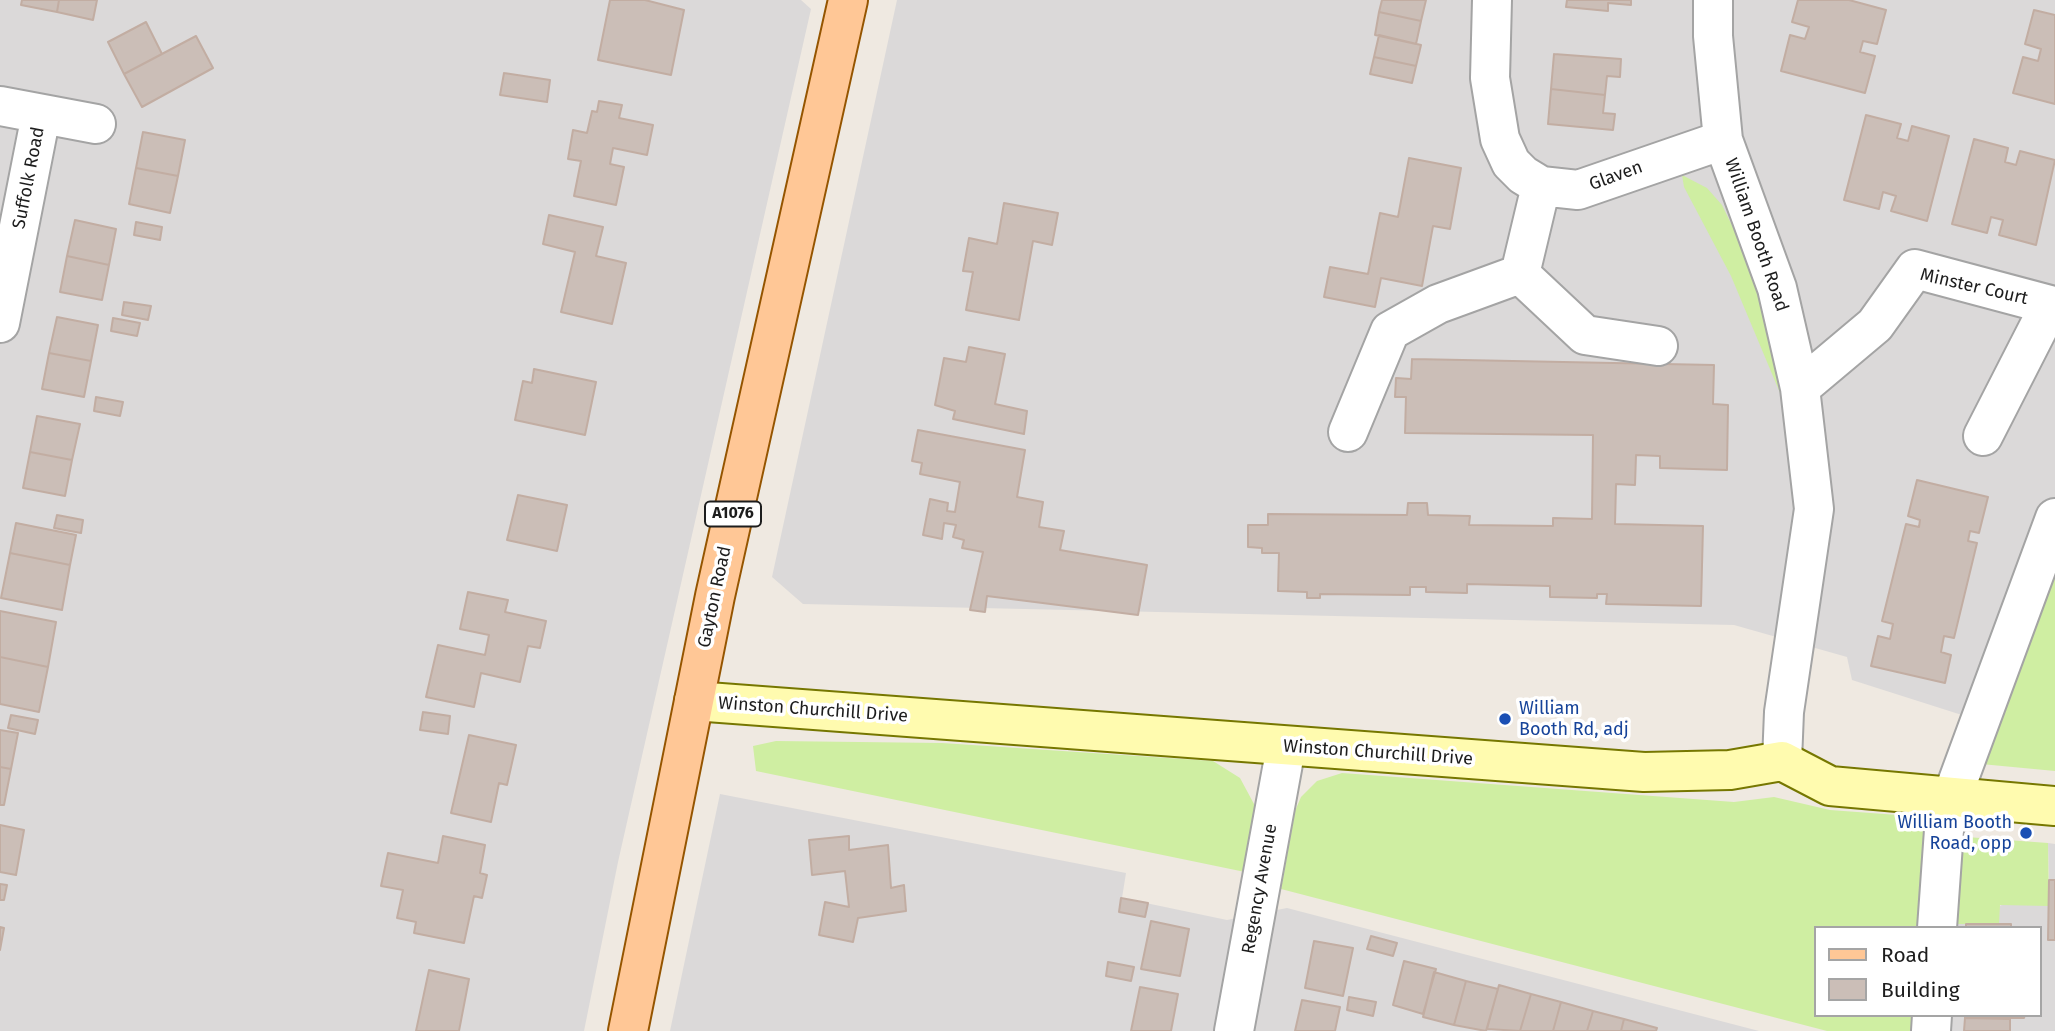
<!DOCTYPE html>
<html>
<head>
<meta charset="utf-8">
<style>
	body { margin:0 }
	#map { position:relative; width:2055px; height:1031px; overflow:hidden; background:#efe9e1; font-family:"Fira Sans",sans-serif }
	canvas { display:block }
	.legend { position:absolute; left:1814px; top:926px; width:228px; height:91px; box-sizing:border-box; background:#fff; border:2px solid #a5a5a5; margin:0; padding:9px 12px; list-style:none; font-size:21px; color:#1d1d1d }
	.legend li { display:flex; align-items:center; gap:14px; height:35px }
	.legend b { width:35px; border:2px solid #a5a5a5 }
</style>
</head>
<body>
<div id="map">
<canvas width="2055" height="1031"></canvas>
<ul class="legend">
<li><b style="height:9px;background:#ffc796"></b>Road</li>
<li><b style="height:19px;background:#cbbeb7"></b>Building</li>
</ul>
</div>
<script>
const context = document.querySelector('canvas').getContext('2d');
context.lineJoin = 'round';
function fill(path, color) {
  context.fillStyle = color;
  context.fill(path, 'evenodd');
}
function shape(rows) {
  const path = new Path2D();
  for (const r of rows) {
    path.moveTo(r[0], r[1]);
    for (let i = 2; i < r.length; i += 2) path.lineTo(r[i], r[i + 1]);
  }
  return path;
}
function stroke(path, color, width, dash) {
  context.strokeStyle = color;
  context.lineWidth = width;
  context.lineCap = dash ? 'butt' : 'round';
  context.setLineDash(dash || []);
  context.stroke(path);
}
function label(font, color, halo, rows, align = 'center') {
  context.font = font + ' "Fira Sans",sans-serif';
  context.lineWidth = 7;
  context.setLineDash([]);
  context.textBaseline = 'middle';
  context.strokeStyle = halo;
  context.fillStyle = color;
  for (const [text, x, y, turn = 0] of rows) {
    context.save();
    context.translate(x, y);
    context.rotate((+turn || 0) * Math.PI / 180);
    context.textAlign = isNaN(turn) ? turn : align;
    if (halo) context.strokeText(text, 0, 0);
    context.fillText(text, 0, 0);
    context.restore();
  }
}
fill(shape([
	[0,0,801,0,811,9,618,862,584,1031,0,1031],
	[897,0,2055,0,2055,579,2045,579,1965,716,1852,680,1847,657,1734,625,803,604,772,577],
	[720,794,1126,873,1122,898,1227,920,1287,908,1759,1031,670,1031],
	[2048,843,2055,844,2055,1031,1943,1031,1944,1015,2039,1015,2039,928,1949,928,1949,924,1966,924,2049,880]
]), '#dbd9d9');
fill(shape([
	[1682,175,1707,188,1722,205,1745,252,1768,306,1793,424,1731,276,1684,187],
	[2045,579,2055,579,2055,771,1981,764],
	[776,741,942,743,1213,761,1240,778,1254,804,1255,817,1245,872,756,771,753,746],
	[1342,773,1734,802,1774,797,1830,810,1925,817,1920,928,1815,928,1815,1015,1915,1015,1914,1031,1827,1031,1281,889,1295,811,1301,797,1317,781],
	[1953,836,2048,843,2049,906,2000,905,1999,924,1949,924]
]), '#cfeea2');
const building = shape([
	[22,0,59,0,57,12,21,5,22,0],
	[59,0,97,0,93,20,57,12,59,0],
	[610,0,645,0,684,10,671,75,598,60,610,0],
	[1382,0,1426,0,1421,21,1379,12,1382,0],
	[1567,0,1631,0,1631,5,1608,3,1608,11,1566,7,1567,0],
	[1798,0,1849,0,1886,10,1877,44,1863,41,1860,52,1875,56,1865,93,1781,71,1790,35,1805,39,1809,27,1792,22,1798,0],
	[2034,10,2055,15,2055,104,2013,93,2023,57,2038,61,2041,49,2025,44,2034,10],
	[1379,12,1421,21,1416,44,1375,35,1379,12],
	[146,22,162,54,124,74,108,42,146,22],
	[1379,35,1421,45,1416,66,1374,57,1379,35],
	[196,36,213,68,142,107,124,74,196,36],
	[1554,54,1621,59,1620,77,1607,76,1605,95,1551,89,1554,54],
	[1374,57,1416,66,1412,83,1370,74,1374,57],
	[504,73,550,80,547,102,500,95,504,73],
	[1551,89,1605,95,1603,113,1615,114,1613,130,1548,124,1551,89],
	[599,101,622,105,619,118,653,125,647,155,613,148,610,164,624,167,616,205,574,196,581,161,568,159,573,130,587,133,592,111,597,112,599,101],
	[1866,115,1901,124,1897,138,1908,141,1912,126,1949,136,1927,221,1891,211,1896,196,1883,192,1879,209,1844,200,1866,115],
	[143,132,185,140,178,176,136,168,143,132],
	[1974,139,2008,148,2005,162,2016,165,2020,151,2055,160,2036,245,1999,235,2003,220,1991,217,1987,233,1952,224,1974,139],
	[1409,158,1461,168,1450,229,1433,226,1422,286,1381,278,1375,307,1324,297,1330,267,1368,274,1380,213,1398,217,1409,158],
	[136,168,178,176,170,213,129,204,136,168],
	[1004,203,1058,213,1052,245,1033,241,1019,320,966,310,973,272,963,271,969,238,997,244,1004,203],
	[549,215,603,227,596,256,626,263,612,324,561,312,575,252,543,244,549,215],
	[75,220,116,229,109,265,67,256,75,220],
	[136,222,162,227,160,240,134,235,136,222],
	[67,256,109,265,102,300,60,292,67,256],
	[124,302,151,306,148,320,122,315,124,302],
	[57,317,98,325,91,361,49,353,57,317],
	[113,318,140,323,137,336,111,331,113,318],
	[969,347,1005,354,995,404,1027,411,1024,434,953,419,955,411,935,405,944,358,966,362,969,347],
	[49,353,91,361,84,397,42,389,49,353],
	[1412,359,1714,365,1713,404,1728,405,1727,470,1660,468,1660,456,1636,455,1635,485,1616,484,1615,524,1703,526,1701,606,1606,604,1607,594,1597,594,1597,598,1550,597,1550,586,1467,584,1467,593,1426,592,1426,587,1410,587,1410,595,1320,594,1320,598,1307,598,1307,592,1278,591,1279,553,1262,553,1262,548,1248,547,1248,525,1268,525,1268,514,1407,515,1408,503,1427,503,1428,515,1470,516,1469,525,1553,526,1553,518,1592,519,1593,435,1405,433,1406,397,1395,397,1396,378,1411,379,1412,359],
	[534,369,596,382,585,435,515,420,523,381,532,383,534,369],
	[96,397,123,402,120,416,94,411,96,397],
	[37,416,80,424,72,460,30,452,37,416],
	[918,430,1025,450,1017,497,1043,502,1039,527,1064,531,1060,550,1147,565,1138,615,987,596,985,612,970,610,983,552,962,548,964,540,953,537,956,525,944,523,942,539,923,535,930,499,948,503,947,511,955,512,960,482,920,474,922,463,912,461,918,430],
	[30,452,72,460,65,496,23,488,30,452],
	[1917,480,1988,497,1979,533,1970,531,1968,541,1977,543,1954,638,1944,636,1941,652,1951,655,1945,683,1871,666,1878,636,1890,639,1893,624,1882,621,1906,524,1919,527,1920,520,1908,516,1917,480],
	[518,495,567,505,557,551,507,540,518,495],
	[57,515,83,520,81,533,54,528,57,515],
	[16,523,76,535,70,565,10,553,16,523],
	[10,553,70,565,62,610,1,598,10,553],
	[468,592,508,600,505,612,546,621,540,648,528,646,520,682,481,673,474,707,426,697,438,645,485,655,489,635,460,629,468,592],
	[0,611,56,622,48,667,0,657,0,611],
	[0,657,48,667,39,712,0,704,0,657],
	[423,712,450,716,448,734,420,730,423,712],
	[11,715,38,720,35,734,8,728,11,715],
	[0,730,18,733,11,769,0,767,0,730],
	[469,735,516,745,507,785,499,783,491,822,451,813,469,735],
	[0,767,11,769,4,805,0,805,0,767],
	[0,825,24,830,16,875,0,872,0,825],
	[443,836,485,845,480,873,487,875,482,898,474,896,464,943,414,933,416,922,397,918,403,890,381,886,388,853,438,863,443,836],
	[849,836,849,850,888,845,891,888,904,885,906,911,858,918,853,942,819,935,825,902,849,907,845,871,812,875,809,840,849,836],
	[2049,880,2055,880,2055,940,2048,940,2049,880],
	[0,884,7,885,4,900,0,900,0,884],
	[1121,898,1148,903,1145,917,1119,912,1121,898],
	[1151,921,1189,929,1180,976,1141,969,1151,921],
	[1966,924,2011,924,2011,928,1966,928,1966,924],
	[0,927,4,928,0,950,0,927],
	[1371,936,1397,943,1393,956,1367,949,1371,936],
	[1314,941,1353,948,1343,996,1305,988,1314,941],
	[1404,961,1436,969,1423,1014,1393,1005,1404,961],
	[1108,962,1134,967,1131,981,1106,976,1108,962],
	[429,970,469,979,459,1031,416,1031,429,970],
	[1434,972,1466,981,1454,1025,1423,1017,1434,972],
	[1466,981,1498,989,1486,1031,1454,1025,1466,981],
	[1499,985,1531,994,1520,1031,1487,1029,1499,985],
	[1140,987,1178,994,1171,1031,1131,1031,1140,987],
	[1531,994,1561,1002,1553,1031,1520,1031,1531,994],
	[1349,997,1376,1002,1373,1016,1347,1010,1349,997],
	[1302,1000,1340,1007,1335,1031,1295,1031,1302,1000],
	[1561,1002,1593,1011,1587,1031,1553,1031,1561,1002],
	[1593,1011,1624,1019,1621,1031,1587,1031,1593,1011],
	[1965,1015,2025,1015,2024,1018,1965,1018,1965,1015],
	[1965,1018,2010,1019,2010,1031,1964,1031,1965,1018],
	[1624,1019,1657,1028,1656,1031,1621,1031,1624,1019]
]);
fill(building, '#cbbeb7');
stroke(building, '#c2ada2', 2);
const street = shape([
	[1492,0,1490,78,1500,139,1511,163,1523,175,1541,186,1578,190,1723,140],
	[1713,0,1713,36,1723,140,1777,288,1800,388,1814,509,1784,712,1782,761],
	[0,106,96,124],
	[1520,274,1585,335,1658,346],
	[0,323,41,115],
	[1800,388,1875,325,1915,269,2050,305,1983,436],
	[1348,432,1390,331,1438,304,1520,274,1541,186],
	[1937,928,1944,830,1952,797,2055,518],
	[1234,1031,1286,747],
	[1931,1031,1932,1015]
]);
const secondary = shape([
	[694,701,1644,772,1730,770,1782,761,1830,786,2055,806]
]);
const primary = shape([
	[628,1031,715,596,848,0]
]);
stroke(street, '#a4a4a4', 42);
stroke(secondary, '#767700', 42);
stroke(primary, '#955500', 42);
stroke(street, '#fff', 38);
stroke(secondary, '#fffbaf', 38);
stroke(primary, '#ffc796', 38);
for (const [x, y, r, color] of [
	[1505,719,7,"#1a4fb4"],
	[2026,833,7,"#1a4fb4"]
]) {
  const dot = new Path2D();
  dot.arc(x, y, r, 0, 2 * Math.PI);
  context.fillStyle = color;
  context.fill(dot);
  stroke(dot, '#fff', 2.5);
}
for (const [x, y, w] of [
	[733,514,56]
]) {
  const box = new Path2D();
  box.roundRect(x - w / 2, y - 12.5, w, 25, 5);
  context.fillStyle = '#fff';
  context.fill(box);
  stroke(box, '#1d1d1d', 2);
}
label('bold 16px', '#1d1d1d', null, [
	["A1076",733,514]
]);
label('18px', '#1d1d1d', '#fff', [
	["Glaven",1616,176,-20],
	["Suffolk Road",29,178,-79],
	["William Booth Road",1756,235,71],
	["Minster Court",1974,287,13],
	["Gayton Road",715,597,-78],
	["Winston Churchill Drive",813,710,4],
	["Winston Churchill Drive",1378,753,4],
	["Regency Avenue",1260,889,-80]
]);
label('18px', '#164399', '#fff', [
	["William",1519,709],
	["Booth Rd, adj",1519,730],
	["William Booth",2012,823,"right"],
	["Road, opp",2012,844,"right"]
], 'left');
</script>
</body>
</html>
